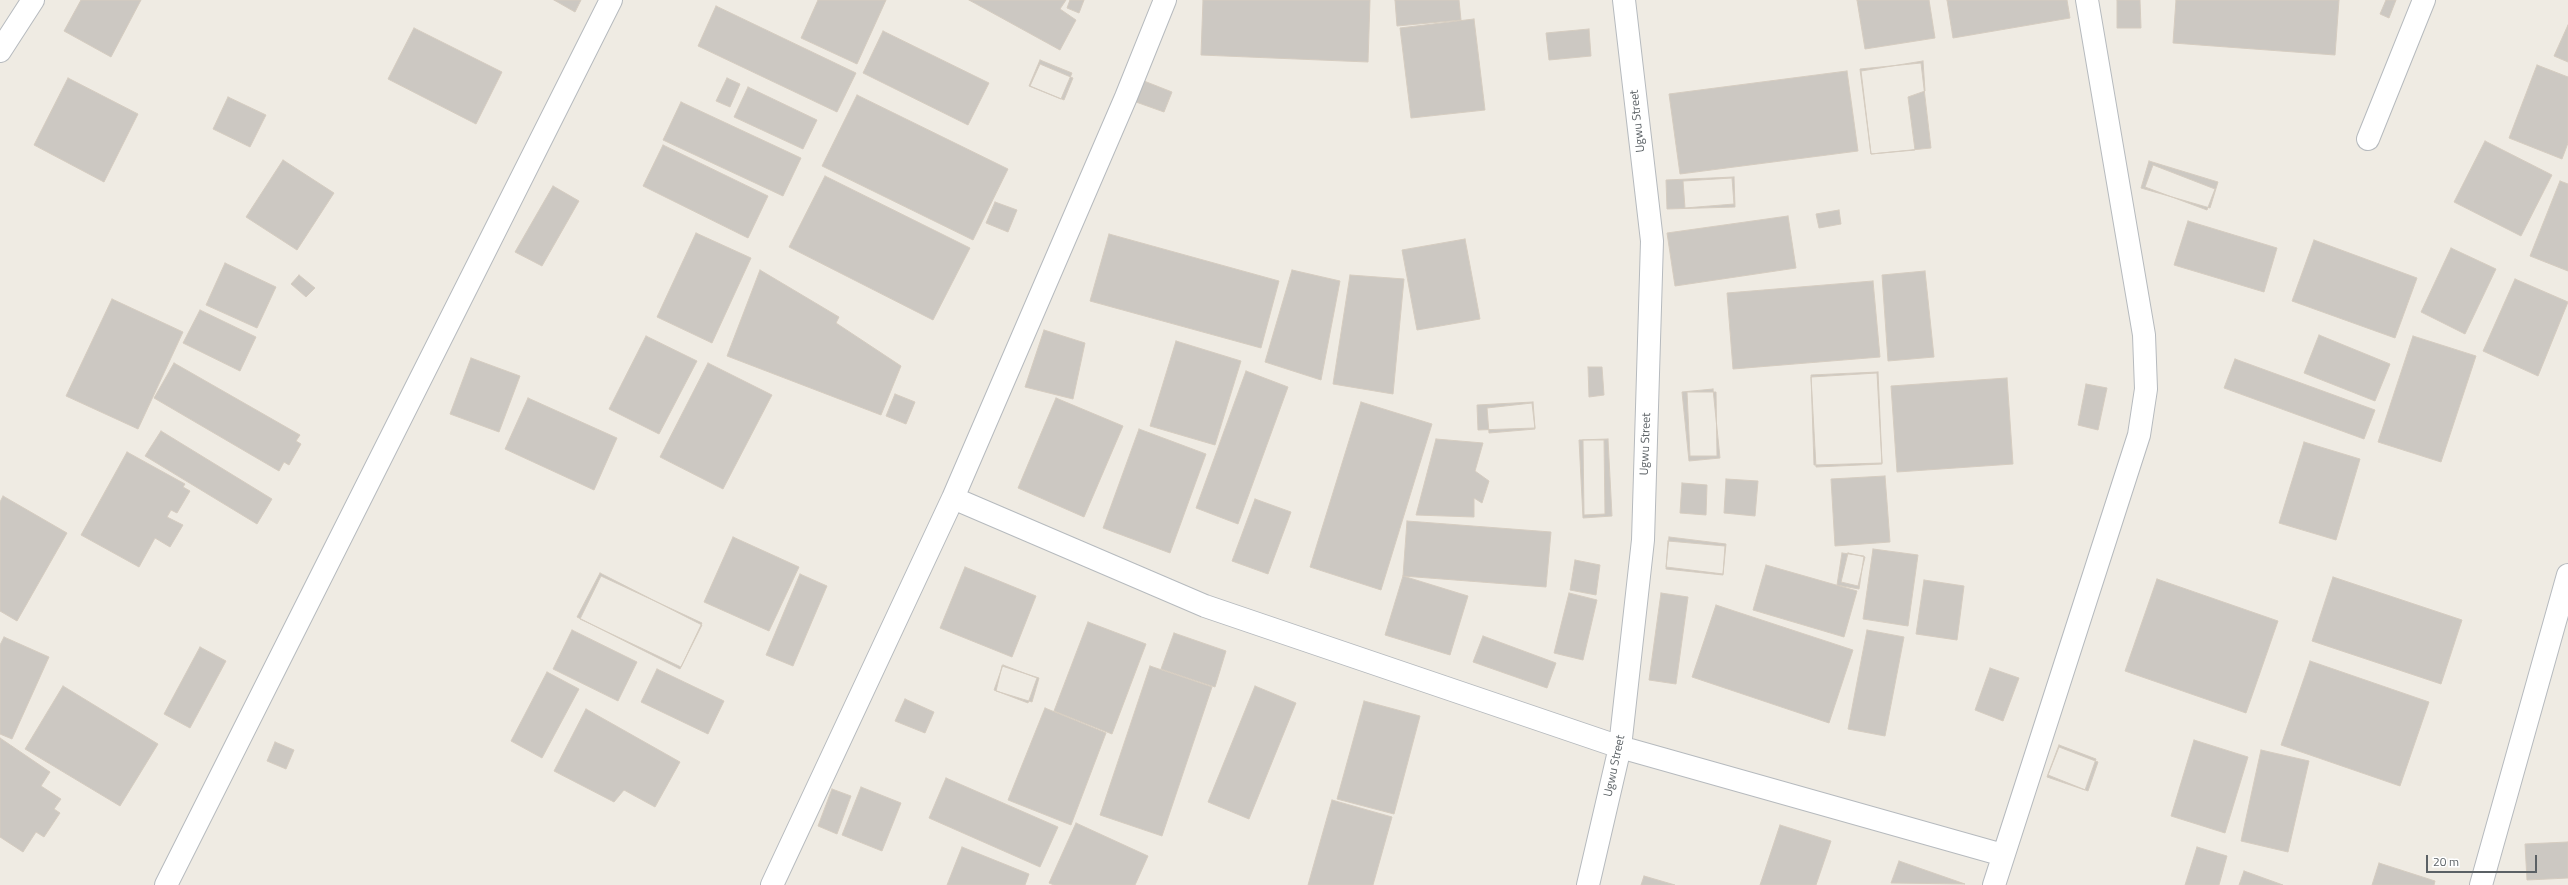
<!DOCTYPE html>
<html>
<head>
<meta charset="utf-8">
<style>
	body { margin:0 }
	#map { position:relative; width:2568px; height:885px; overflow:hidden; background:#efebe3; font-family:"Titillium Web",sans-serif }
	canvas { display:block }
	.scale { position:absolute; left:2426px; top:855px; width:111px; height:18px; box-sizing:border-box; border:2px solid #5b6165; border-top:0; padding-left:5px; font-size:12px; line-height:14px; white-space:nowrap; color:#5b6165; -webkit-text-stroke:3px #fff; paint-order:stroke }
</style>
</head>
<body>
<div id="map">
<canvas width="2568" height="885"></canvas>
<div class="scale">20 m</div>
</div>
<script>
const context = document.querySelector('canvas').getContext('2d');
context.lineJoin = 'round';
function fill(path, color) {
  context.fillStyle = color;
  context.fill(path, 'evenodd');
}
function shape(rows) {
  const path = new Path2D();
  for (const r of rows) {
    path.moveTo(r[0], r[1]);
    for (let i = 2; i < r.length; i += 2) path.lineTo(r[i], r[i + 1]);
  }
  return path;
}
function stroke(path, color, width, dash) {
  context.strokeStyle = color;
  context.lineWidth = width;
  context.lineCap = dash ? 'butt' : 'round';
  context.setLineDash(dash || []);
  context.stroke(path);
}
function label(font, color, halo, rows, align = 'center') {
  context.font = font + ' "Titillium Web",sans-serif';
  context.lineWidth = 3;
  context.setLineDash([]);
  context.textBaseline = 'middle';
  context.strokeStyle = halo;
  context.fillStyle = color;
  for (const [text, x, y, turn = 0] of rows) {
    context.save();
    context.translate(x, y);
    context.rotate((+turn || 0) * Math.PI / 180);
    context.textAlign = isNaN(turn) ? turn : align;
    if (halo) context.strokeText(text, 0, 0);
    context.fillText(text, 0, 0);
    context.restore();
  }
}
const building = shape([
	[81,0,141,0,111,57,64,31,81,0],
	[554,0,581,0,575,12,554,0],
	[818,0,886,0,857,64,801,38,818,0],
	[969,0,1066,0,1060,9,1076,20,1060,50,969,0],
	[1070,0,1084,0,1079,13,1067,8,1070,0],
	[1203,0,1370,0,1368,62,1201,55,1203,0],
	[1395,0,1459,0,1461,20,1397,26,1395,0],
	[1857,0,1929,0,1935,38,1865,49,1857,0],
	[1947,0,2067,0,2070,18,1953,38,1947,0],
	[2117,0,2140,0,2141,28,2117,28,2117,0],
	[2176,0,2339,0,2335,55,2173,43,2176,0],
	[2386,0,2396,0,2389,18,2380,14,2386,0],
	[716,6,856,73,837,112,698,46,716,6],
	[1474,19,1485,110,1411,118,1400,28,1474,19],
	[2568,25,2568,62,2554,56,2568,25],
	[414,28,502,72,476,124,388,79,414,28],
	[1589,29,1591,56,1549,60,1546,33,1589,29],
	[883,31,989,83,968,125,863,73,883,31],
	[1040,60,1072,73,1061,99,1029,86,1040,60],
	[1923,61,1925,91,1908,97,1915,150,1871,154,1861,71,1923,61],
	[1921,63,1931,148,1871,154,1860,69,1921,63],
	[1040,64,1073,78,1064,100,1030,86,1040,64],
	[2537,65,2568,77,2568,143,2562,159,2509,138,2537,65],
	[1847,71,1858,151,1680,174,1669,94,1847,71],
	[68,78,138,114,104,182,34,145,68,78],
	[727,78,740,84,730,107,716,101,727,78],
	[1144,81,1172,92,1164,112,1136,102,1144,81],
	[748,87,817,120,803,149,734,117,748,87],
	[857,95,1008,169,973,240,822,166,857,95],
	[228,97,266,115,250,147,213,129,228,97],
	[681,102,801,158,783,196,663,140,681,102],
	[2485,141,2552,175,2521,236,2454,202,2485,141],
	[663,145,768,196,748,238,643,186,663,145],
	[283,160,334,193,297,250,246,217,283,160],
	[2149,161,2218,182,2210,208,2141,188,2149,161],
	[2153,165,2215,189,2207,210,2145,187,2153,165],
	[825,176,970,248,933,320,789,247,825,176],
	[1734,177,1735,207,1667,209,1666,180,1734,177],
	[1732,178,1734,204,1685,208,1683,181,1732,178],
	[2560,181,2568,184,2568,271,2530,256,2560,181],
	[553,186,579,201,542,266,515,252,553,186],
	[995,202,1017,210,1008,232,986,223,995,202],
	[1839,210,1841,224,1819,228,1816,214,1839,210],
	[1788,216,1796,268,1675,286,1667,233,1788,216],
	[2188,221,2277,248,2264,292,2174,265,2188,221],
	[696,233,751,258,712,343,657,317,696,233],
	[1109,234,1279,281,1261,348,1090,301,1109,234],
	[1465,239,1480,319,1417,330,1402,250,1465,239],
	[2314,240,2417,278,2395,338,2292,301,2314,240],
	[2451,248,2496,269,2465,334,2421,312,2451,248],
	[225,263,276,287,257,328,206,305,225,263],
	[760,270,839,317,836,323,901,366,881,415,727,356,760,270],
	[1292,270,1340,281,1321,380,1265,362,1292,270],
	[1925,271,1934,357,1888,361,1882,275,1925,271],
	[299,275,315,288,306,297,291,284,299,275],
	[1350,275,1404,279,1393,394,1333,384,1350,275],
	[2515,279,2568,302,2538,376,2483,351,2515,279],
	[1873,281,1880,357,1733,369,1727,293,1873,281],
	[112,299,183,332,138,429,66,396,112,299],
	[200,310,256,337,240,371,183,343,200,310],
	[1044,330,1085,343,1073,399,1025,387,1044,330],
	[2319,335,2390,364,2375,401,2304,373,2319,335],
	[646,336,697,361,659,434,609,409,646,336],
	[2413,336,2476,356,2441,462,2378,442,2413,336],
	[1176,341,1241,361,1215,445,1150,426,1176,341],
	[471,358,520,376,499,432,450,414,471,358],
	[2235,359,2375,410,2364,439,2224,388,2235,359],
	[174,363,300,435,296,441,301,444,289,465,284,462,279,471,154,398,174,363],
	[708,363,772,395,723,489,660,457,708,363],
	[1588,367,1602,367,1604,395,1589,397,1588,367],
	[1246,371,1288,387,1238,524,1196,508,1246,371],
	[1878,372,1882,463,1814,465,1811,375,1878,372],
	[1877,373,1882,464,1816,467,1811,377,1877,373],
	[2007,378,2013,464,1897,472,1891,386,2007,378],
	[2086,384,2107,388,2098,430,2078,425,2086,384],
	[1713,389,1720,458,1689,461,1682,392,1713,389],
	[1687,392,1716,392,1717,456,1690,456,1687,392],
	[895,394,915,402,906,424,886,416,895,394],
	[528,398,617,438,594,490,505,449,528,398],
	[1056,398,1123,426,1084,517,1018,488,1056,398],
	[1361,402,1432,424,1381,590,1310,567,1361,402],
	[1533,402,1535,428,1478,430,1477,405,1533,402],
	[1532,403,1535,429,1489,433,1487,408,1532,403],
	[1139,429,1206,454,1170,553,1103,528,1139,429],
	[161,431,272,499,257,524,145,456,161,431],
	[1436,439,1483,443,1475,471,1489,481,1482,503,1474,498,1474,517,1416,515,1436,439],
	[1608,439,1612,516,1583,518,1579,440,1608,439],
	[1583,440,1604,440,1605,514,1584,515,1583,440],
	[2304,442,2360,459,2336,540,2279,523,2304,442],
	[127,452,185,484,183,487,190,491,177,513,171,510,167,517,183,525,170,547,155,538,139,567,81,535,127,452],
	[1885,476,1890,542,1835,546,1831,479,1885,476],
	[1726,479,1758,481,1755,516,1724,513,1726,479],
	[1682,483,1707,485,1706,515,1680,513,1682,483],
	[3,496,67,533,17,621,0,611,0,502,3,496],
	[1255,499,1291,512,1268,574,1232,561,1255,499],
	[1407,521,1551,532,1546,587,1403,576,1407,521],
	[733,537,799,567,769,631,704,602,733,537],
	[1669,537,1726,544,1723,574,1666,567,1669,537],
	[1668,541,1725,546,1723,575,1666,569,1668,541],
	[1873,549,1918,555,1908,626,1863,619,1873,549],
	[1842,553,1864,556,1859,589,1837,585,1842,553],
	[1848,553,1865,557,1858,586,1841,582,1848,553],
	[1575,560,1600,565,1596,595,1570,590,1575,560],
	[1766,565,1857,591,1844,637,1753,610,1766,565],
	[965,567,1036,596,1012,657,940,628,965,567],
	[600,573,702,625,680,669,577,617,600,573],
	[800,574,827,586,793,666,766,655,800,574],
	[601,576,702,623,681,667,580,619,601,576],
	[1403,576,1468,596,1450,655,1385,635,1403,576],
	[2333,577,2462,620,2441,684,2312,641,2333,577],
	[2157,579,2278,621,2246,713,2125,671,2157,579],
	[1924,580,1964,586,1957,640,1916,634,1924,580],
	[1569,593,1597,600,1583,660,1554,653,1569,593],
	[1661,593,1688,597,1676,684,1649,680,1661,593],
	[1716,605,1853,650,1829,723,1692,677,1716,605],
	[1088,622,1146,644,1112,734,1054,711,1088,622],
	[572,630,637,662,618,701,553,669,572,630],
	[1867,630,1904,637,1885,736,1848,729,1867,630],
	[1174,633,1226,651,1215,687,1161,669,1174,633],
	[1483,636,1556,663,1547,688,1473,662,1483,636],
	[4,637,49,657,12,739,0,734,0,645,4,637],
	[200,647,226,661,190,728,164,714,200,647],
	[2310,661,2429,702,2400,786,2281,745,2310,661],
	[1003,665,1037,678,1028,703,994,690,1003,665],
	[1002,666,1039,678,1032,702,996,691,1002,666],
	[1150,666,1212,687,1162,836,1100,815,1150,666],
	[1990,668,2019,678,2003,721,1975,710,1990,668],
	[657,669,724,701,708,734,641,702,657,669],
	[547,672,579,689,542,758,511,741,547,672],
	[63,686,158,744,120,806,25,749,63,686],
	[1255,686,1296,703,1249,819,1208,802,1255,686],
	[905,699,934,712,925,733,895,721,905,699],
	[1364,701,1420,716,1394,814,1337,799,1364,701],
	[1045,708,1106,733,1071,825,1008,800,1045,708],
	[586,709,680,762,655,807,624,790,614,802,554,771,586,709],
	[0,738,50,772,41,786,61,799,54,809,60,813,44,837,36,832,23,852,0,837,0,738],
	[2194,740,2248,757,2225,833,2171,816,2194,740],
	[275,742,294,750,286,769,267,761,275,742],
	[2059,745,2096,759,2085,790,2047,777,2059,745],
	[2059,747,2098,762,2088,791,2048,775,2059,747],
	[2261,750,2309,761,2288,852,2241,841,2261,750],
	[946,778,1058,827,1040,867,929,818,946,778],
	[861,787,901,803,882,851,842,835,861,787],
	[832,789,851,796,837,834,818,826,832,789],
	[1332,800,1392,817,1373,885,1308,885,1332,800],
	[1076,823,1148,856,1135,885,1054,885,1049,883,1076,823],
	[1780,825,1831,841,1816,885,1760,885,1780,825],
	[2568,842,2568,878,2527,880,2525,844,2568,842],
	[962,847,1029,874,1025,885,947,885,962,847],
	[2197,847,2227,856,2219,885,2185,885,2197,847],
	[1899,861,1965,884,1891,883,1899,861],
	[2379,863,2435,881,2434,885,2372,885,2379,863],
	[2244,871,2283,885,2239,885,2244,871],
	[1644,876,1675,885,1641,885,1644,876]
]);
fill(building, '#ccc8c2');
stroke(building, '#d5ccc0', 1);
const minor = shape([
	[0,51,33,0],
	[2368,139,2424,0],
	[953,498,1205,606,1620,747,2003,855],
	[166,885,611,0],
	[772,885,953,498,1126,97,1165,0],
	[1588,885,1620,747,1643,540,1652,241,1624,0],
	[1994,885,2139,435,2146,389,2144,335,2087,0],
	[2481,885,2568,575]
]);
stroke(minor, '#b6babe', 24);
stroke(minor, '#fff', 22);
label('12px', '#5b6165', '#fff', [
	["Ugwu Street",1638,121,-96],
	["Ugwu Street",1646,444,-88],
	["Ugwu Street",1615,766,-78]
]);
</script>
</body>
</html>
